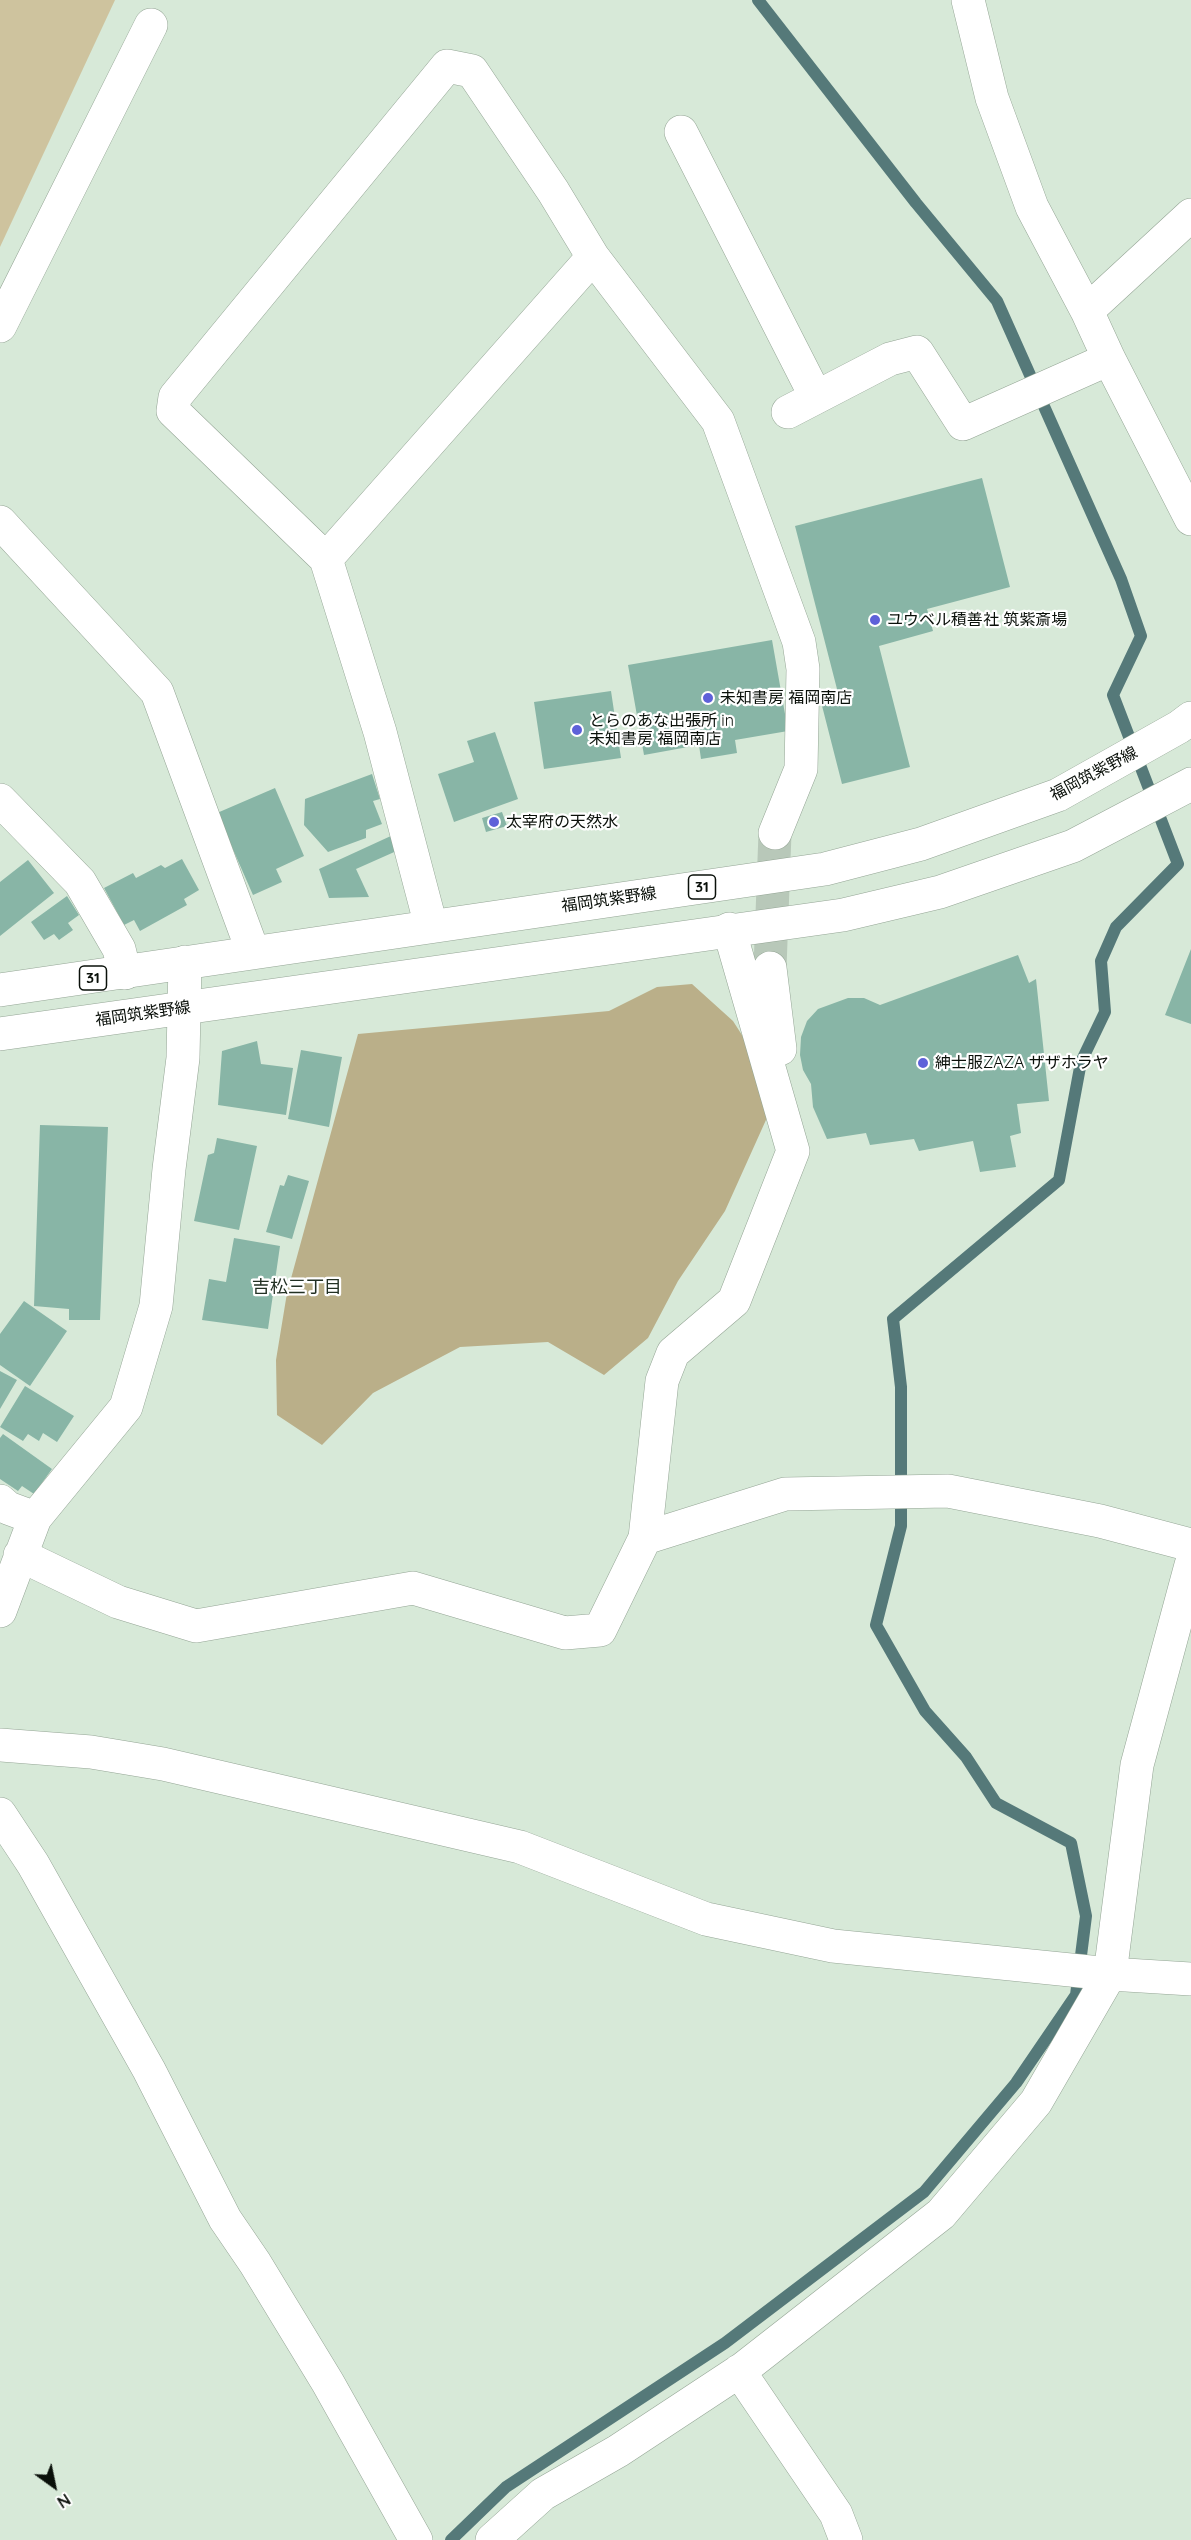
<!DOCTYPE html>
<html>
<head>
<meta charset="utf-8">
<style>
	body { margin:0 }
	#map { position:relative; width:1191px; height:2540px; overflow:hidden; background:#d7e9d8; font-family:Quicksand,sans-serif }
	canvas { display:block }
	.north { position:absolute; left:24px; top:2456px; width:60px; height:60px; -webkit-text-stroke:4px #fff; paint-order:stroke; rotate:147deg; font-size:16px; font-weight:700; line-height:24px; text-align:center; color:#0a100a }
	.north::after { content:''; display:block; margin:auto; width:21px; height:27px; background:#0a100a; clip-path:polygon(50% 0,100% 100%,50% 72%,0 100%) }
</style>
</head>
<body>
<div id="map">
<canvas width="1191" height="2540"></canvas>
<div class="north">N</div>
</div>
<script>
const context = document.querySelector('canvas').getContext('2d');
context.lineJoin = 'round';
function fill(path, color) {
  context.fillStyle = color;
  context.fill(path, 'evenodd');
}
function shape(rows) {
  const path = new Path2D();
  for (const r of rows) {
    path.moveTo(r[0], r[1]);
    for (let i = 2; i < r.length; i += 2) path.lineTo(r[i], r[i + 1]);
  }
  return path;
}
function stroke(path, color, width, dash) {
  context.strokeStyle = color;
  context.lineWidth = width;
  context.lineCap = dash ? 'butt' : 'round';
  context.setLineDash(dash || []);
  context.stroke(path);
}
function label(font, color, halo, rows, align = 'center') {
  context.font = font + ' Quicksand,"Noto Sans JP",sans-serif';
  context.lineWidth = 4.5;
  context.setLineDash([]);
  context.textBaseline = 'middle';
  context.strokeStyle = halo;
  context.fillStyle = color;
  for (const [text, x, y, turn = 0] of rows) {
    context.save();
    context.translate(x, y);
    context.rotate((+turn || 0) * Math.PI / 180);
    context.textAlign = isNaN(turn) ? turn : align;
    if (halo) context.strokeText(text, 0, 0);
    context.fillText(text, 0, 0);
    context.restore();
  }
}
fill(shape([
	[0,0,115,0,0,247]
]), '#cec39e');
fill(shape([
	[692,984,733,1021,765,1071,770,1111,725,1211,678,1281,648,1338,604,1375,548,1342,460,1347,373,1393,322,1445,277,1415,276,1360,287,1293,358,1034,609,1011,657,987]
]), '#baaf89');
stroke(shape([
	[451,2540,506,2487,725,2343,924,2192,1016,2083,1076,1995,1086,1916,1071,1843,996,1803,966,1757,925,1711,876,1625,901,1526,901,1387,893,1319,1059,1180,1081,1062,1105,1012,1101,961,1116,927,1178,864,1113,695,1141,636,1121,579,997,301,916,203,758,0]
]), '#557979', 12);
fill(shape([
	[982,478,1010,587,927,609,933,631,879,646,910,767,842,784,819,694,837,689,795,526],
	[772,640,788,731,735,740,737,753,701,759,699,745,644,755,628,665],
	[611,691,621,758,544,769,534,702],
	[495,732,518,799,454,822,438,774,474,762,467,741],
	[372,774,380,799,373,801,382,824,366,830,366,838,328,852,304,825,305,799],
	[275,788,304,856,276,869,282,882,253,895,217,813],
	[502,812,507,826,486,832,482,818],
	[393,835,401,849,356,869,369,897,329,898,319,869],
	[182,859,199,890,184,899,187,905,140,931,134,920,124,925,104,888,133,873,136,878,161,865,165,868],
	[28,860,54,893,0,936,0,882],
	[67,896,79,915,68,923,73,930,59,940,54,934,44,940,31,922],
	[1191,949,1191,1024,1165,1015],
	[1018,955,1029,983,1036,979,1049,1101,1017,1104,1021,1133,1010,1136,1016,1167,980,1172,973,1141,919,1151,914,1139,870,1145,866,1133,827,1139,813,1107,811,1084,803,1070,800,1055,801,1037,807,1021,818,1009,848,998,864,998,880,1005],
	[257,1041,261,1064,293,1068,286,1115,218,1105,222,1051],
	[301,1050,342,1057,329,1127,288,1119],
	[40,1125,108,1127,100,1320,69,1320,69,1309,34,1306],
	[217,1138,257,1146,239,1230,194,1221,208,1155,214,1153],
	[288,1175,309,1181,292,1239,266,1232,280,1185,284,1186],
	[234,1238,280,1246,268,1329,202,1320,209,1279,226,1282],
	[24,1301,67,1331,30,1386,0,1365,0,1334],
	[0,1371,17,1380,0,1409],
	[25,1386,74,1416,57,1442,43,1433,39,1441,28,1434,23,1441,0,1427],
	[3,1434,52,1469,34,1494,22,1486,18,1491,0,1479,0,1438]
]), '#88b5a6');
stroke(shape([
	[770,968,775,833]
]), '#b8c8b9', 33, [33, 16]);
const minor = shape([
	[968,0,992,98,1032,207,1087,311,1109,359,1191,519],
	[681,132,816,397],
	[1087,311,1191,215],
	[0,326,151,25],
	[788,412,890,359,917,352,963,424,1109,359],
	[0,522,157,692,253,952],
	[326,559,593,257],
	[0,800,80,882,119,949,125,973],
	[431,926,380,732,326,559,173,411,175,397,447,66,472,71,553,191,593,257,718,421,799,642,803,669,801,769,775,833],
	[770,968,780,1049],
	[0,1501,8,1508,35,1518],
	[645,1538,662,1381,673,1353,734,1301,793,1151,729,929],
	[20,1555,118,1602,196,1626,413,1588,565,1633,600,1630,645,1538,785,1494,948,1491,1100,1521,1191,1545],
	[0,1611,35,1518,126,1407,156,1306,169,1169,183,1058,185,962],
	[0,1745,91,1752,163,1764,520,1847,706,1919,833,1946,1110,1974,1191,1979],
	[0,1814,33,1864,149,2070,225,2219,255,2263,328,2383,416,2540],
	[739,2371,836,2514,846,2540],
	[492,2540,543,2494,618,2451,744,2368,941,2214,1036,2102,1110,1974,1137,1765,1191,1565]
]);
const major = shape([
	[0,990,825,869,921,844,1058,795,1179,727,1191,718],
	[0,1034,843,915,940,892,1073,846,1191,784]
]);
stroke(minor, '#94a595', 34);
stroke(major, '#94a595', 34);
stroke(minor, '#fff', 33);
stroke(major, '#fff', 33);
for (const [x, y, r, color] of [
	[875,620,6,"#5e61d9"],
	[708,698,6,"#5e61d9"],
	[577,730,6,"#5e61d9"],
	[494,822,6,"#5e61d9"],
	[923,1063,6,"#5e61d9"]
]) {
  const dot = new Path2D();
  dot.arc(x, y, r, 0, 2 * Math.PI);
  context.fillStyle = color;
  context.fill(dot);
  stroke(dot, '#fff', 2);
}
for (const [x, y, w] of [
	[702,887,27],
	[93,978,27]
]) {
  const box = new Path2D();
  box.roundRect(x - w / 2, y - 12, w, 24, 4.5);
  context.fillStyle = '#fff';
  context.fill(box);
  stroke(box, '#0a100a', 1.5);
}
label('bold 15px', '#0a100a', null, [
	["31",702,887],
	["31",93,978]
]);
label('16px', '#0a100a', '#fff', [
	["ユウベル積善社 筑紫斎場",887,620],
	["未知書房 福岡南店",720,698],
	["とらのあな出張所 in",589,721],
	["未知書房 福岡南店",589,739],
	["太宰府の天然水",506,822],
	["紳士服ZAZA ザザホラヤ",935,1063]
], 'left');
label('16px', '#0a100a', '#fff', [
	["福岡筑紫野線",1094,774,-28],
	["福岡筑紫野線",609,900,-8],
	["福岡筑紫野線",143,1014,-8]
]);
label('18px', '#223023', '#fff', [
	["吉松三丁目",297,1288]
]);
</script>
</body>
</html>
